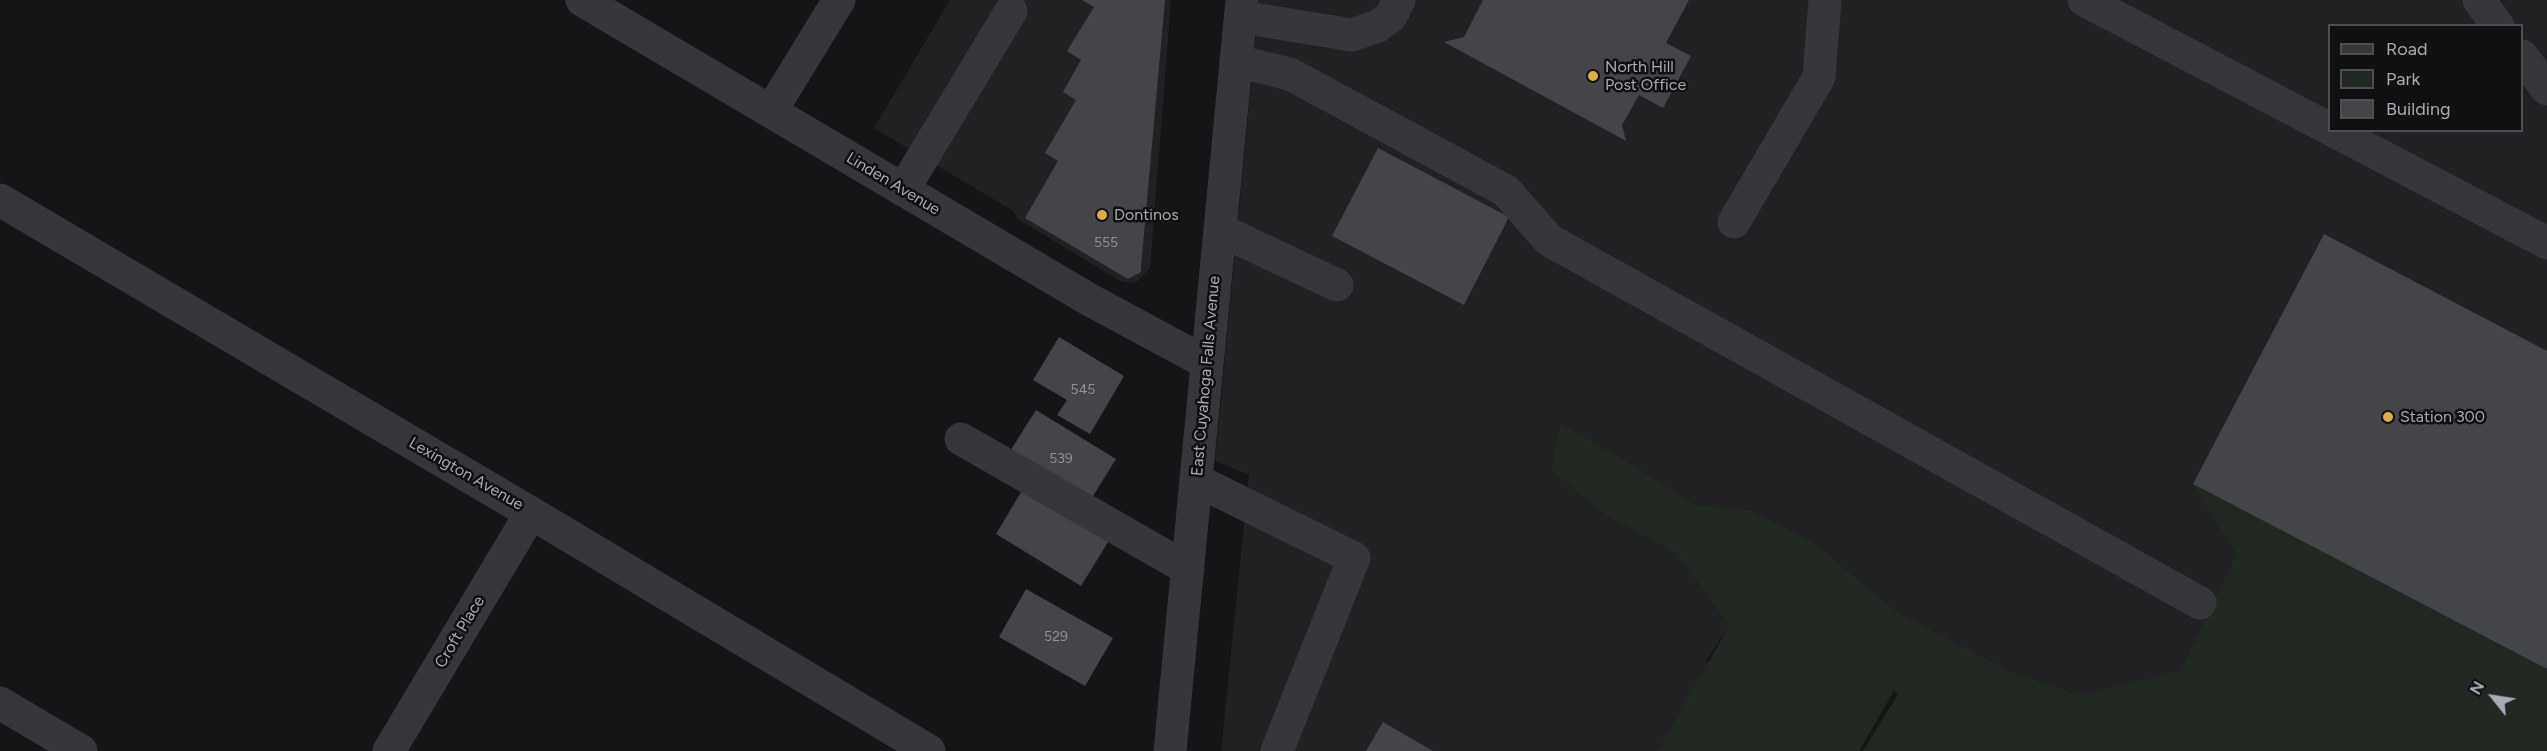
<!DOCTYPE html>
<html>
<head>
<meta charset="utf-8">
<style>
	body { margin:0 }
	#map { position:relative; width:2547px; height:751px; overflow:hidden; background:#151416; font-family:Figtree,sans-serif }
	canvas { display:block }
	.legend { position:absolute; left:2328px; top:24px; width:195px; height:108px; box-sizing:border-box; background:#101011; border:2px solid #4d4e53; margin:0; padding:8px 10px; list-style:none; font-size:18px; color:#a8abb5 }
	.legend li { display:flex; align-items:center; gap:12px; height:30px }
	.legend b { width:30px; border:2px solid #4d4e53 }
	.north { position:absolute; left:2463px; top:667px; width:60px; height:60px; -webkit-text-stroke:4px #101011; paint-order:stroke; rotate:300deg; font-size:16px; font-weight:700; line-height:24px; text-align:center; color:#a8abb5 }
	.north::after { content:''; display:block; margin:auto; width:21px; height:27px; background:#a8abb5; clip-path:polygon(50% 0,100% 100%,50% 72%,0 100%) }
</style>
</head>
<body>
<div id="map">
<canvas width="2547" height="751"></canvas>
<ul class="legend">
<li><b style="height:8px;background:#36373b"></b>Road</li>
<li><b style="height:16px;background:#212822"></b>Park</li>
<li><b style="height:16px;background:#444549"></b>Building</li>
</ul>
<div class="north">N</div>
</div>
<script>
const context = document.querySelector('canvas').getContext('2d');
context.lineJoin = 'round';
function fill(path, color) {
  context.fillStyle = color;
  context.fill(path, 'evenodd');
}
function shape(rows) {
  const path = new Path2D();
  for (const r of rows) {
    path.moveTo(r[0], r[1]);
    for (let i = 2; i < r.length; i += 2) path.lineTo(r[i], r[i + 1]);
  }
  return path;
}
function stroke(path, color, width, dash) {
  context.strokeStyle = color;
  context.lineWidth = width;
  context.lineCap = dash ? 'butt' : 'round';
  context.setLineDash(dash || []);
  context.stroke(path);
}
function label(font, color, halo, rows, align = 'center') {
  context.font = font + ' Figtree,sans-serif';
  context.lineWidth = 5;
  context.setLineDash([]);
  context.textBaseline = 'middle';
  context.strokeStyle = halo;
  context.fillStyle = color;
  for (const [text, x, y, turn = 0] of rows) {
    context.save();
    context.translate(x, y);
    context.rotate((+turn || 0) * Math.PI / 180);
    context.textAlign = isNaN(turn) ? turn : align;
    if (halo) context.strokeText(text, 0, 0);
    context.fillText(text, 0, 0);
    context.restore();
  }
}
fill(shape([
	[950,0,1171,0,1150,269,1135,283,1122,282,1018,219,1013,211,874,128],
	[1259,0,2547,0,2547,670,2195,485,2236,554,2180,670,2079,695,2012,672,1896,611,1814,542,1751,510,1694,504,1624,459,1560,423,1551,470,1602,513,1677,554,1729,626,1706,661,1723,670,1683,751,1221,751,1249,475,1215,461],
	[2330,26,2522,26,2522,130,2330,130]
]), '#212123');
fill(shape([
	[1560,423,1624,459,1694,504,1751,510,1814,542,1896,611,2012,672,2079,695,2180,670,2236,554,2193,484,2547,669,2547,751,1863,751,1898,694,1894,691,1859,751,1658,751,1729,626,1677,554,1602,513,1551,470]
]), '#212822');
fill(shape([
	[1082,0,1165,0,1141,267,1141,272,1128,279,1025,218,1058,161,1045,153,1076,100,1063,92,1081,60,1067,51,1094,7],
	[1483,0,1689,0,1666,43,1691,56,1663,108,1639,95,1622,125,1626,141,1444,42,1464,37],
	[1378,148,1509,217,1464,305,1332,236],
	[2324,234,2547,351,2547,669,2193,484],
	[1059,337,1124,376,1090,434,1057,415,1067,400,1033,380],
	[1036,410,1116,459,1085,509,1005,459],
	[1027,482,1113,534,1081,586,996,534],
	[1026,589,1113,638,1085,686,999,637],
	[1383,722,1433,751,1366,751]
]), '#444549');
stroke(shape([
	[582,0,1090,300,1207,363],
	[2084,0,2330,129],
	[2479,0,2498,26],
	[1241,17,1352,35,1378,26,1391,16,1399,0],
	[2522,56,2547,89],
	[1236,61,1290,74,1506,191,1549,240,2200,603],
	[771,111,839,0],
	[2332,130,2547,243],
	[903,190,1011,11],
	[0,200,531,513,929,751],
	[1734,222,1819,77,1825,0],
	[1220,230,1337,285],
	[961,439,1188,569],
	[1196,480,1354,558,1277,751],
	[0,703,81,751],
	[389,751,531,513],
	[1170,751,1242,0]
]), '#36373b', 33);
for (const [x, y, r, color] of [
	[1593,76,6,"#dfad43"],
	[1102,215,6,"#dfad43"],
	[2388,417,6,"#dfad43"]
]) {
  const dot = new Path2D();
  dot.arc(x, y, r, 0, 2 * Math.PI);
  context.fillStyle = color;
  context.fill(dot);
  stroke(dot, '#101011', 2);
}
label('14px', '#8f929a', null, [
	["555",1106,243],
	["545",1083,390],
	["539",1061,459],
	["529",1056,637]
]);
label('16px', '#a8abb5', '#101011', [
	["North Hill",1605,67],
	["Post Office",1605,85],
	["Dontinos",1114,215],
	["Station 300",2400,417]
], 'left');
label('16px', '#a8abb5', '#101011', [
	["Linden Avenue",893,184,31],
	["East Cuyahoga Falls Avenue",1206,376,-85],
	["Lexington Avenue",466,474,30],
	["Croft Place",460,632,-59]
]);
</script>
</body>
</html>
